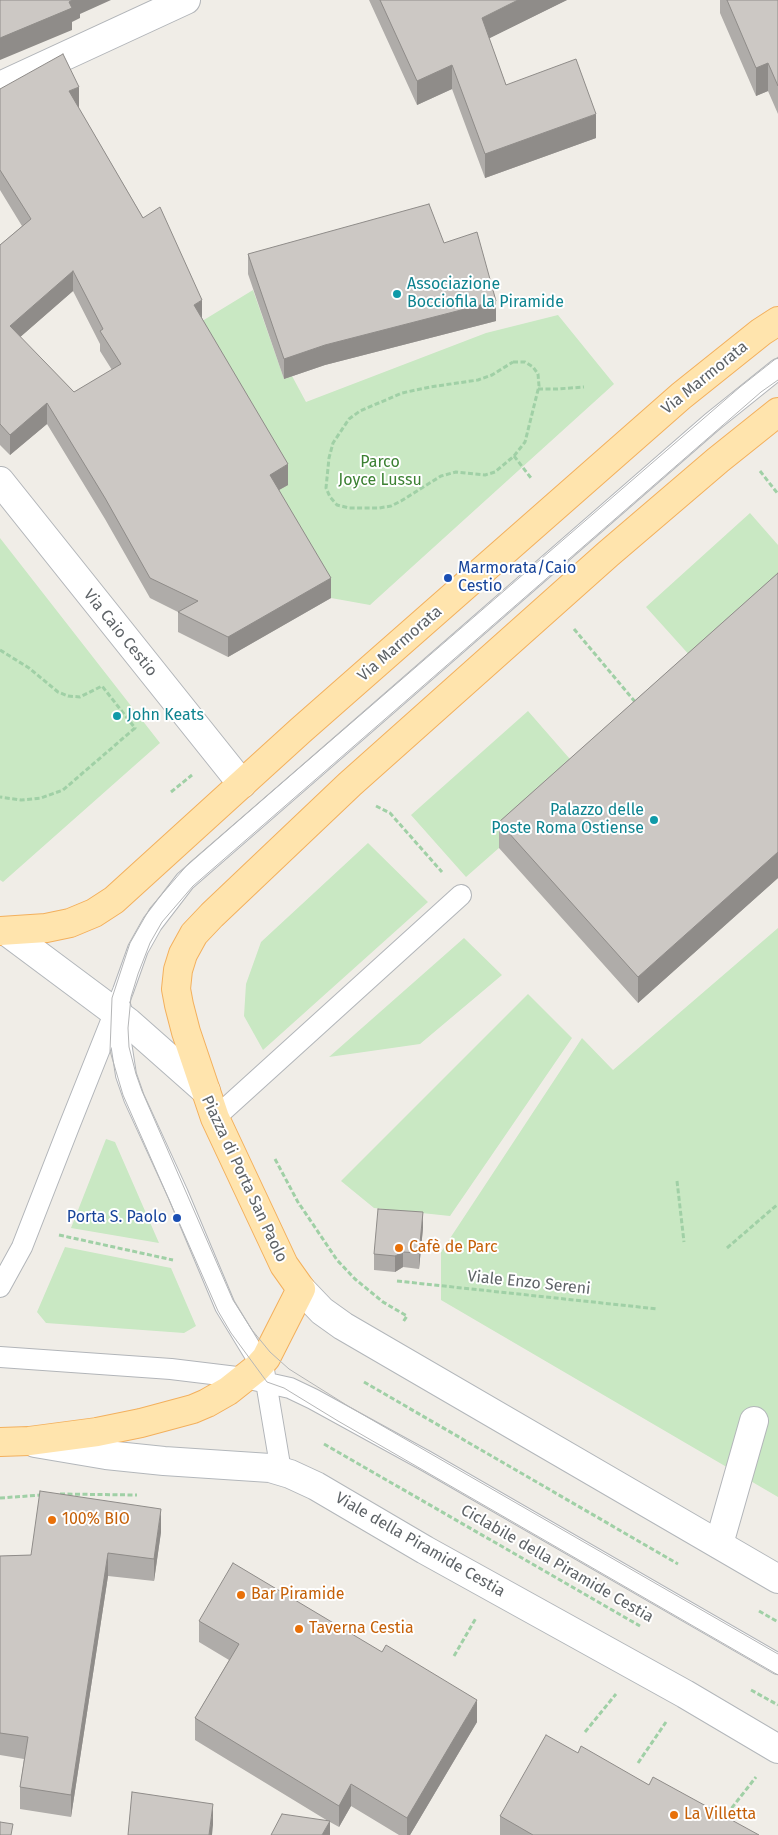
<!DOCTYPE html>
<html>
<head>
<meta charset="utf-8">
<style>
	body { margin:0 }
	canvas { display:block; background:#f0ede7 }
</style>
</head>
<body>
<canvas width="778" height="1835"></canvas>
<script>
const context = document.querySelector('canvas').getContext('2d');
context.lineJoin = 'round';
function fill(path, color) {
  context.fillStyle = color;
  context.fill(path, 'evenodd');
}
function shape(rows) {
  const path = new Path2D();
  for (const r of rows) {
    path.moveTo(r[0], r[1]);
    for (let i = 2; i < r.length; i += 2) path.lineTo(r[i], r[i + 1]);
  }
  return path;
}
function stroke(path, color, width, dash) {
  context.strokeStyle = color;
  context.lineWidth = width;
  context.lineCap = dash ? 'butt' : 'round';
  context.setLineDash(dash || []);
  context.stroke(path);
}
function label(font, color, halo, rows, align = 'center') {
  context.font = font + ' "Fira Sans",sans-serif';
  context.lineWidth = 4;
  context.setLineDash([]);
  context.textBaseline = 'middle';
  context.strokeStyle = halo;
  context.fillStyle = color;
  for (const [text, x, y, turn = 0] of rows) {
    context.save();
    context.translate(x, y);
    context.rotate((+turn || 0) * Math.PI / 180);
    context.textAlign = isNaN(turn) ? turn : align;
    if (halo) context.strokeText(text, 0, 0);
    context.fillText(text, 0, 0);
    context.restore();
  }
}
fill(shape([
	[253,290,284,379,292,376,306,402,486,333,558,315,614,384,370,605,331,598,194,326],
	[750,513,778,545,778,599,701,668,646,607],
	[0,538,160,743,3,882,0,880],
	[528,711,583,774,466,877,411,815],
	[368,843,428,902,263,1050,244,1016,246,984,261,942],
	[778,928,778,1497,441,1300,441,1252,582,1038,613,1070],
	[464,938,502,975,420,1044,329,1057],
	[528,994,572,1038,450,1216,374,1208,341,1181],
	[106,1139,115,1142,159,1243,71,1228],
	[65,1247,171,1268,196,1326,184,1333,46,1323,37,1312]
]), '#c9e8c3');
const lane = shape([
	[121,1008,120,1036,126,1075,134,1098,178,1194,225,1306,264,1370,281,1471],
	[215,1118,461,895],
	[0,1287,22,1247,68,1129,123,991,138,949,152,924,185,881,712,422,778,369],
	[0,1357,171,1369,245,1378,290,1388,313,1399,426,1461,778,1664]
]);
const street = shape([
	[0,86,186,0],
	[0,481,242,784],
	[719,1544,754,1421]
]);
const secondary = shape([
	[6,931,128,1022,206,1091],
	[301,1289,322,1311,343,1326,778,1579],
	[35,1443,106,1455,164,1461,270,1468,290,1474,316,1486,425,1550,685,1694,778,1749]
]);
const primary = shape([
	[0,931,46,928,70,923,94,913,114,900,301,730,681,396,761,332,778,321],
	[0,1442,29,1441,97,1432,141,1423,193,1409,207,1403,228,1391,257,1368,266,1358,301,1289,284,1265,215,1118,186,1032,179,1005,176,989,178,970,183,954,194,934,212,915,350,784,608,554,718,460,778,412]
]);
stroke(lane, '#b2b5b9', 22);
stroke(street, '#b2b5b9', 30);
stroke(secondary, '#b3b7bb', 30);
stroke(primary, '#f3b05d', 30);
stroke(shape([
	[513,362,525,362,533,367,538,374,539,386,525,442,514,456,495,472,485,475,456,472,441,476,401,501,391,506,379,508,349,508,337,505,330,497,326,488,329,458,333,443,349,419,360,411,402,393,430,387,478,380,492,375,513,362],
	[538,389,557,389,584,387],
	[514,456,531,478],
	[760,471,778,494],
	[574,629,636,703],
	[0,650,29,668,58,692,68,696,80,697,102,686,135,728,63,790,41,798,21,800,0,797],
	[171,792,192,775],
	[376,806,390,813,442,872],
	[275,1159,300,1206],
	[677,1181,684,1242],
	[300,1205,337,1260,355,1279,383,1302,407,1316,403,1322],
	[59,1235,173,1260],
	[727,1248,778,1204],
	[397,1281,658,1309],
	[364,1382,678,1564],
	[324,1444,640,1626],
	[60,1494,137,1495],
	[0,1498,42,1495],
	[759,1611,778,1622],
	[454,1656,476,1618],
	[751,1690,778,1705],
	[585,1732,616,1694],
	[638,1763,666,1722],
	[727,1814,756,1777]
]), '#a0d0a6', 3, [5, 2.5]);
stroke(lane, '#fff', 20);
stroke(street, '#fff', 28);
stroke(secondary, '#fff', 28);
stroke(primary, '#ffe4ad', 28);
stroke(shape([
	[778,357,740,387,188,864,150,908,130,943,112,998,110,1051,123,1095,218,1311,231,1333,267,1382,284,1388,338,1421,778,1675],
	[778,380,761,392,193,886,162,922,150,943,138,974,131,997,128,1028,129,1047,136,1074,142,1091,233,1300,252,1330,270,1352,289,1369,348,1406,778,1654]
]), '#b5b6b7', 1);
fill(shape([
	[369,0,567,0,489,38,506,85,596,138,485,178,452,89,417,105],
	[720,0,778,0,778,114,768,91,756,96,720,13],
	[0,89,79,107,78,107,202,318,288,485,279,490,331,598,228,657,178,632,178,612,150,598,105,519,47,424,10,455,0,445,0,245,22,226,0,190],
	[73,291,100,344,100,351,112,370,74,392,20,337],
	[444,243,496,321,325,365,284,379,248,274,248,254],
	[778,573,778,878,638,1003,499,848,499,822],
	[423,1228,419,1269,403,1267,395,1272,374,1270,374,1254],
	[161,1532,154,1581,108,1576,71,1817,20,1809,20,1787,24,1759,0,1755,0,1556,31,1555],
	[199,1621,477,1722,410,1835,399,1835,351,1806,339,1827,330,1822,330,1835,328,1821,195,1740,195,1718,229,1660,199,1642],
	[578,1753,649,1785,759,1835,500,1835,500,1816]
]), '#afaca9');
fill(shape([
	[72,0,111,0,80,14,80,18,72,22,72,30,0,60,0,38],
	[518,0,567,0,482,42,482,18],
	[768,63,768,91,756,96,756,68],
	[452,65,452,89,417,105,417,81],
	[79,87,79,107,69,112,69,91],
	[596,114,596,138,485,178,485,154],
	[73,271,73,291,10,346,10,326],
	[202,300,202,321,194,305],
	[496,301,496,321,325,365,284,379,284,359,325,345],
	[47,403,47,424,10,455,10,435],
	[288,464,288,485,270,495,270,475],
	[331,578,331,598,228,657,228,637],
	[778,852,778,878,638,1003,638,977],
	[423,1212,423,1228,419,1269,419,1253],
	[403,1252,403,1267,395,1272,395,1256],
	[161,1509,161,1532,154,1581,154,1559],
	[108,1553,108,1576,71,1817,71,1795],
	[477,1700,477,1722,410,1835,407,1835,407,1818],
	[351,1784,351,1806,339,1827,339,1806],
	[213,1804,213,1825,212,1835,209,1835],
	[330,1821,330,1835,322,1835]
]), '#8f8c89');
const building = shape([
	[0,0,72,0,69,2,72,8,0,38,0,0],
	[380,0,518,0,482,18,506,85,576,59,596,114,485,154,452,65,417,81,380,0],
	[727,0,778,0,778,86,768,63,756,68,727,0],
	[63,54,79,87,69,91,143,218,160,207,202,300,194,305,288,464,270,475,331,578,228,637,178,612,198,601,150,578,105,498,47,403,10,435,0,424,0,245,31,219,0,170,0,89,63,54],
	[73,271,103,329,100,331,121,364,74,392,10,326,73,271],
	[429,204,444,243,477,232,496,301,325,345,284,359,248,254,429,204],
	[778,573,778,852,638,977,499,822,778,573],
	[378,1209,423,1212,419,1253,403,1252,395,1256,374,1254,378,1209],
	[40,1491,161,1509,154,1559,108,1553,71,1795,20,1787,28,1737,0,1733,0,1556,31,1555,40,1491],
	[233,1563,382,1652,386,1645,477,1700,407,1818,351,1784,339,1806,195,1718,239,1644,199,1621,233,1563],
	[546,1735,578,1753,581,1746,649,1785,653,1777,759,1835,533,1835,500,1816,546,1735],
	[132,1792,213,1804,209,1835,128,1835,132,1792],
	[282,1814,330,1821,322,1835,271,1835,282,1814],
	[0,1822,13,1824,11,1835,0,1835,0,1822]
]);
fill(building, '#ccc8c4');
stroke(building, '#8f8c89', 1);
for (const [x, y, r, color] of [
	[397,294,5,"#0f9aa8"],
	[448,578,5,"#1a4fb4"],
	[117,716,5,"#0f9aa8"],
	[654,820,5,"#0f9aa8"],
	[177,1218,5,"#1a4fb4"],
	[399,1248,5,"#e8710a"],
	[52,1520,5,"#e8710a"],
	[241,1595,5,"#e8710a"],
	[299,1629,5,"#e8710a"],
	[674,1815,5,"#e8710a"]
]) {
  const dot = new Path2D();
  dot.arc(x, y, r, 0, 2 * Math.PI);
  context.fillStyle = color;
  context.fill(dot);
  stroke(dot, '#fff', 2);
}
label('16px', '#0d838f', '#fff', [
	["Associazione",407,285],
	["Bocciofila la Piramide",407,303],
	["John Keats",127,716],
	["Palazzo delle",644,811,"right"],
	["Poste Roma Ostiense",644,829,"right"]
], 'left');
label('16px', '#5e6367', '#fff', [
	["Via Marmorata",705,378,-39],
	["Via Caio Cestio",120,633,51],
	["Via Marmorata",400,644,-41],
	["Piazza di Porta San Paolo",244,1179,65],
	["Viale Enzo Sereni",529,1283,6],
	["Viale della Piramide Cestia",420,1545,30],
	["Ciclabile della Piramide Cestia",557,1564,30]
]);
label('16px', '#3c8133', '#fff', [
	["Parco",380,463],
	["Joyce Lussu",380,481]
]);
label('16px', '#164399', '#fff', [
	["Marmorata/Caio",458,569],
	["Cestio",458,587],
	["Porta S. Paolo",167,1218,"right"]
], 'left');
label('16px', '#c56008', '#fff', [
	["Cafè de Parc",409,1248],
	["100% BIO",62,1520],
	["Bar Piramide",251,1595],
	["Taverna Cestia",309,1629],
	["La Villetta",684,1815]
], 'left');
</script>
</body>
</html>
